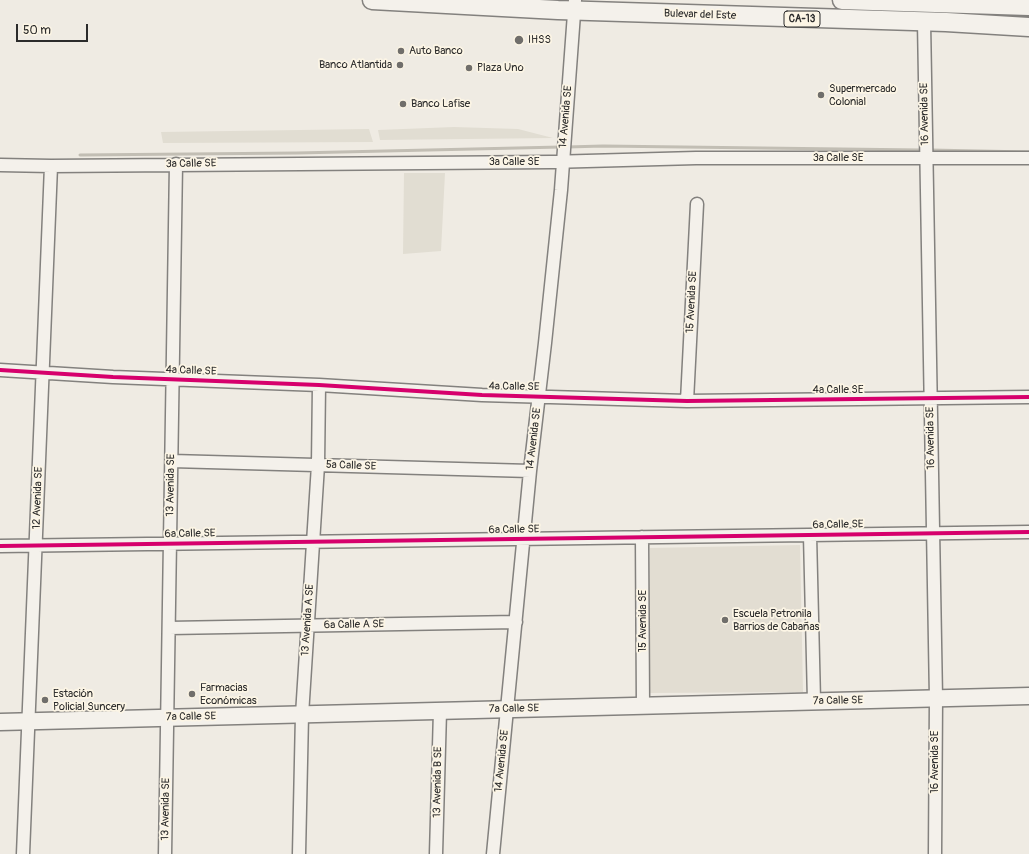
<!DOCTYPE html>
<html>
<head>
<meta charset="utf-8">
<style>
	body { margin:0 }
	#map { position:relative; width:1029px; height:854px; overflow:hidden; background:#efebe3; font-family:Pangolin,sans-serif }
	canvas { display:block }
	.scale { position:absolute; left:16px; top:24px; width:72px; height:18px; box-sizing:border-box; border:2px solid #2b2b2b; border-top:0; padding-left:5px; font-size:12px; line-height:14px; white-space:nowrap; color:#2b2b2b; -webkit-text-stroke:3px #fcf5e5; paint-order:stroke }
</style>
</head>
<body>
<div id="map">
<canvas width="1029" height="854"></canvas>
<div class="scale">50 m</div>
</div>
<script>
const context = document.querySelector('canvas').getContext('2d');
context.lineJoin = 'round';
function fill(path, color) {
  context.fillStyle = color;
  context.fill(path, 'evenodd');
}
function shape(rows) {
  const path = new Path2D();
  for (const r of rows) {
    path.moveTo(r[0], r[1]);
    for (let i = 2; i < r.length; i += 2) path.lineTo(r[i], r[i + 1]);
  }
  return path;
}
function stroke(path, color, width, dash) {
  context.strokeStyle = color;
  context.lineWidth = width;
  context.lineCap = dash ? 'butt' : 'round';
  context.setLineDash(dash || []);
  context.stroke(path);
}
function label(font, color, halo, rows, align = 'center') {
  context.font = font + ' Pangolin,sans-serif';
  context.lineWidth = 3.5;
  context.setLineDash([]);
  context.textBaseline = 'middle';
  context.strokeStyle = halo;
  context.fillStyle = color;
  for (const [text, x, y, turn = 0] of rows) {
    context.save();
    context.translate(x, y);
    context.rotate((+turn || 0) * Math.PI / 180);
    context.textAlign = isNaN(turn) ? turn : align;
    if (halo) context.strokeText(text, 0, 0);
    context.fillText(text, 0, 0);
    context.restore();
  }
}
fill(shape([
	[800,545,803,692,649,693,650,548]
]), '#e2ddd2');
fill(shape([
	[454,127,518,129,553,138,380,140,378,130],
	[369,129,373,142,163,143,161,132],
	[404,173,445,173,441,251,403,254]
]), '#e1ddd2');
stroke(shape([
	[567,147,603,146,921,150],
	[930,150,1029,152],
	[80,155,297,153,561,147]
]), '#c2beb4', 3);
const minor = shape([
	[924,22,936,698,935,854],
	[0,165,51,166,550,162,696,158,1029,158],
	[0,370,113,377,319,385,482,395,687,401,1029,397],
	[687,401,697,204],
	[172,461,530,471],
	[810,535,814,701],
	[642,537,643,706],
	[0,546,1029,532],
	[169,628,516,622],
	[23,854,51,166],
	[165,854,176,164],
	[299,854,302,715,318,465,319,385],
	[436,854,440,711],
	[493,854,530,471,545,343,561,190,575,0]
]);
const major = shape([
	[0,722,1029,696]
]);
const highway = shape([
	[372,0,558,10,946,22,1029,27],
	[842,0,1029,6]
]);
stroke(minor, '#83817e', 15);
stroke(major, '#83817e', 19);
stroke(highway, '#83817e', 21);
stroke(minor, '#f4f1eb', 12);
stroke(major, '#f4f1eb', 16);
stroke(highway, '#f4f1eb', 18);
stroke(shape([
	[0,370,113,377,319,385,482,395,687,401,1029,397],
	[0,546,1029,532]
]), '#d6006c', 4);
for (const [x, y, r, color] of [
	[519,40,5,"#706e6b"],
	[401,51,4,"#706e6b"],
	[400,65,4,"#706e6b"],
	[469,68,4,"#706e6b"],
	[821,95,4,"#706e6b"],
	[403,104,4,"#706e6b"],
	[725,620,4,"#706e6b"],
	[192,694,4,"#706e6b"],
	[45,700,4,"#706e6b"]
]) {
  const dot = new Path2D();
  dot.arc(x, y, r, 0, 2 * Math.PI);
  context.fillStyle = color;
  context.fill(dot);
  stroke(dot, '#fcf5e5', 1.5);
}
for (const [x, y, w] of [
	[802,19,36]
]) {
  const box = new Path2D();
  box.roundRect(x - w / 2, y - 8, w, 16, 3);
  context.fillStyle = '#fcf5e5';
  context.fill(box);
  stroke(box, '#2b2b2b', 1);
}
label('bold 10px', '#2b2b2b', null, [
	["CA-13",802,19]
]);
label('11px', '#2b2b2b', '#fcf5e5', [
	["Bulevar del Este",700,15,2],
	["16 Avenida SE",925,114,-91],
	["14 Avenida SE",566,117,-85],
	["3a Calle SE",838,158],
	["3a Calle SE",514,162],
	["3a Calle SE",191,164,-1],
	["15 Avenida SE",692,302,-87],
	["4a Calle SE",191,371,2],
	["4a Calle SE",514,387,1],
	["4a Calle SE",838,390],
	["16 Avenida SE",931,438,-91],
	["14 Avenida SE",534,439,-83],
	["5a Calle SE",351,466,2],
	["13 Avenida SE",171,485,-89],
	["12 Avenida SE",38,498,-88],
	["6a Calle SE",838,525,-1],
	["6a Calle SE",514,530,-1],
	["6a Calle SE",190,534,-1],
	["13 Avenida A SE",308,620,-86],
	["15 Avenida SE",643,621,-90],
	["6a Calle A SE",354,625,-1],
	["7a Calle SE",838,701,-1],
	["7a Calle SE",514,709,-1],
	["7a Calle SE",191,717,-1],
	["14 Avenida SE",502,761,-84],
	["16 Avenida SE",935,762,-90],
	["13 Avenida B SE",438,782,-89],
	["13 Avenida SE",166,809,-89]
]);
label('11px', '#2b2b2b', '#fcf5e5', [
	["IHSS",528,40],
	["Auto Banco",409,51],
	["Banco Atlantida",392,65,"right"],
	["Plaza Uno",477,68],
	["Supermercado",829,89],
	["Colonial",829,102],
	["Banco Lafise",411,104],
	["Escuela Petronila",733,614],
	["Barrios de Cabañas",733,627],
	["Farmacias",200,688],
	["Económicas",200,701],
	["Estación",53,694],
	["Policial Suncery",53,707]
], 'left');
</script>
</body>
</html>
